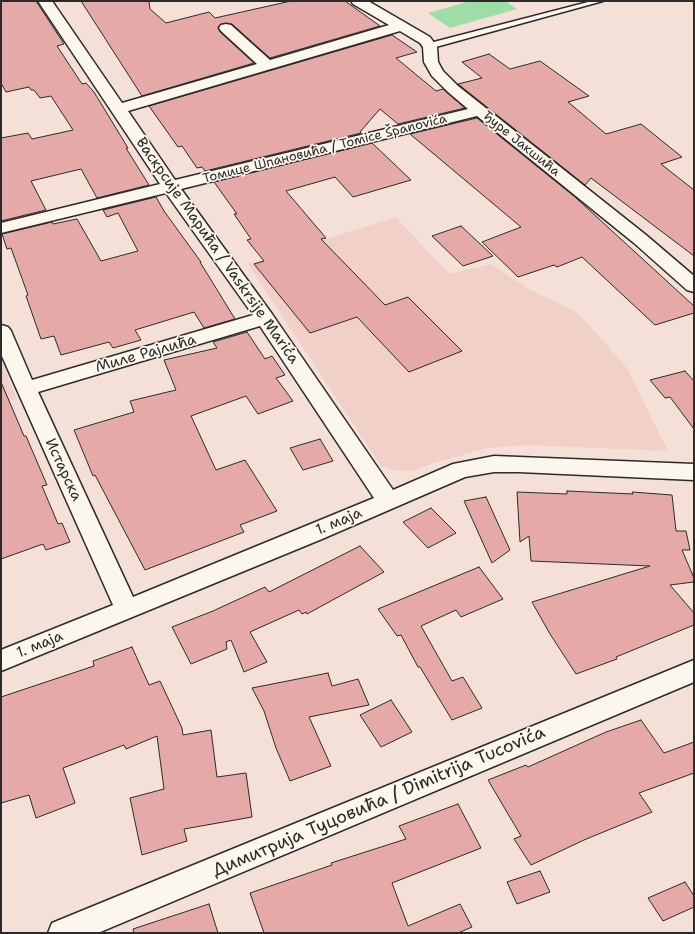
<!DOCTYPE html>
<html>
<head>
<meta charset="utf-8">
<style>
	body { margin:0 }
	#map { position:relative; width:695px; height:934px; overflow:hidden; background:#f4e0d7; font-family:"Shantell Sans",sans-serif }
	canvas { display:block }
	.frame { position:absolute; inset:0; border:2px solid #2b2b2b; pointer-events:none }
</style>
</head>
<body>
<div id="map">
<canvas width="695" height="934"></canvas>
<div class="frame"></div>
</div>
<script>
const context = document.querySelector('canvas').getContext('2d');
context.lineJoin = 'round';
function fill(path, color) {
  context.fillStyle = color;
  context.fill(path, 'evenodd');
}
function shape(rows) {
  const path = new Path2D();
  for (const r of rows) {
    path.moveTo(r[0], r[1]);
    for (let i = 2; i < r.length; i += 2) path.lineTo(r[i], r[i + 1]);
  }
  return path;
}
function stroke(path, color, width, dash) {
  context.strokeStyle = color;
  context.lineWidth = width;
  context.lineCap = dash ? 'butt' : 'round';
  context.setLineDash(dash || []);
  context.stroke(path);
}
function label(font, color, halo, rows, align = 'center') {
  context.font = font + ' "Shantell Sans",sans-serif';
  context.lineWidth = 3.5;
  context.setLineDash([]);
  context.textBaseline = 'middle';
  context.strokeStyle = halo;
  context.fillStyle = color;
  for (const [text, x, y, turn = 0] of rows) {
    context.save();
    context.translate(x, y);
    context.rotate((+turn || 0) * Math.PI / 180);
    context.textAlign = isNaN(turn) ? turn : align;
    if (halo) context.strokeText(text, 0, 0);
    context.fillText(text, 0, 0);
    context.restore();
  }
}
fill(shape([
	[396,217,449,274,491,264,532,291,577,312,627,368,668,451,525,445,488,448,433,463,412,471,393,470,381,466,248,264],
	[1,360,17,399,1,403]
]), '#f0d0c9');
fill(shape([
	[470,1,505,1,517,9,450,28,428,13]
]), '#9ddea8');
const building = shape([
	[1,1,36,1,64,44,57,46,82,84,86,83,94,92,128,148,126,148,149,185,97,198,81,169,31,181,46,210,1,221,1,138,28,133,32,139,73,130,51,96,40,98,34,90,31,90,29,87,6,92,1,83,1,1],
	[81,1,149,1,150,9,166,23,209,12,215,18,291,1,345,1,380,26,270,58,232,24,221,24,218,27,220,32,254,63,142,96,81,1],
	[392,35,417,52,396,58,436,91,443,89,465,108,398,124,380,109,360,132,361,133,205,171,202,167,197,168,182,146,178,147,149,106,392,35],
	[489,54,510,69,540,61,589,96,568,102,606,134,641,124,682,157,661,164,694,190,694,256,591,178,585,185,458,84,482,78,462,62,489,54],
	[477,118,575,197,694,306,694,313,655,325,582,257,557,267,554,265,518,277,482,242,521,227,410,134,477,118],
	[372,143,411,180,353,197,335,177,286,191,326,238,321,239,385,305,408,297,462,351,409,372,357,317,310,333,254,264,264,261,247,240,251,239,234,214,237,214,214,182,372,143],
	[156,197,164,211,201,262,200,262,235,319,204,328,194,312,135,330,141,340,113,348,109,342,61,355,54,336,41,339,26,296,28,295,11,248,7,249,2,234,52,222,53,224,77,219,101,261,138,251,118,213,107,217,103,210,156,197],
	[461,226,493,256,463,266,432,236,461,226],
	[247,332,265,359,272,356,285,375,276,378,293,401,258,414,246,396,191,416,216,470,245,460,277,511,240,525,244,532,145,570,95,475,93,476,74,430,134,412,130,401,176,390,164,360,217,348,213,342,247,332],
	[685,371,694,381,694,429,670,397,665,398,650,380,685,371],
	[1,382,24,436,26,436,47,485,42,486,58,524,62,523,70,542,46,550,43,544,1,559,1,382],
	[320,439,333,461,303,470,290,448,320,439],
	[567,491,633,494,632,492,672,495,676,531,686,531,690,550,682,550,694,578,694,582,670,585,694,613,694,625,616,657,617,659,576,674,550,634,532,602,650,566,531,561,529,536,520,542,517,492,567,494,567,491],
	[486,497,510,550,492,563,464,501,486,497],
	[431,508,456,533,428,548,403,522,431,508],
	[360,546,384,572,307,614,306,612,302,614,299,610,250,632,267,662,244,672,231,640,226,642,227,649,191,664,172,627,213,611,265,587,269,592,360,546],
	[479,567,503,599,461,617,456,610,421,626,452,681,463,677,482,708,452,720,420,667,418,667,401,635,397,636,378,609,479,567],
	[132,647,149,685,160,681,182,728,183,735,211,730,217,777,246,773,252,817,184,829,187,841,142,855,130,798,164,789,157,736,126,749,124,745,63,768,75,803,36,818,29,795,1,803,1,697,94,666,93,661,132,647],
	[328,673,332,686,358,679,369,705,309,717,331,766,290,781,276,748,264,711,252,688,328,673],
	[391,700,412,732,381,747,360,715,391,700],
	[641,720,664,753,694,742,694,773,639,793,652,812,584,840,531,865,514,839,521,836,488,780,526,765,528,767,606,732,641,720],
	[458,804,481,848,392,883,408,926,460,904,472,927,458,933,264,933,250,893,332,865,331,863,406,839,399,826,458,804],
	[540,871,550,892,517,904,507,882,540,871],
	[685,882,694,896,694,907,663,921,648,898,685,882],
	[209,904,218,933,134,933,133,929,209,904]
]);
fill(building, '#e5aaa7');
stroke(building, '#2b2b2b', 1);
const lane = shape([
	[592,1,603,1,432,48,426,48,425,46,426,44,592,1]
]);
const street = shape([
	[38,1,52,1,122,103,257,64,221,31,219,28,221,25,226,24,231,25,270,60,389,25,353,4,351,1,368,1,430,37,437,47,438,62,443,71,458,86,646,235,694,276,694,292,687,290,634,243,477,116,181,189,272,314,393,490,453,464,494,456,694,464,694,480,519,472,494,472,465,477,322,539,1,671,1,650,113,605,1,354,1,325,8,327,11,331,32,380,253,315,166,193,1,233,1,223,160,184,38,1],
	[400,31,420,43,423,47,424,62,432,76,448,92,468,109,175,180,128,111,400,31],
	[260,326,374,498,133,597,38,392,260,326],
	[694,660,694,682,98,933,48,933,52,923,694,660]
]);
stroke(lane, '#2b2b2b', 3);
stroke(street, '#2b2b2b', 3);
fill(lane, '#fbf7ec');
fill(street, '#fbf7ec');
label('13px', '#2b2b2b', '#fbf7ec', [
	["Ђуре Јакшића",521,144,39],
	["Томице Шпановића / Tomice Španovića",325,149,-14]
]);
label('15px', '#2b2b2b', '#fbf7ec', [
	["Васкрсије Марића / Vaskrsije Marića",217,251,55],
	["Миле Рајлића",146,354,-16],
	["Истарска",63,470,65],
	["1. маја",339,522,-23],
	["1. маја",40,645,-22]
]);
label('18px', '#2b2b2b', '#fbf7ec', [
	["Димитрија Туцовића / Dimitrija Tucovića",379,802,-23]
]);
</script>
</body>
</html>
